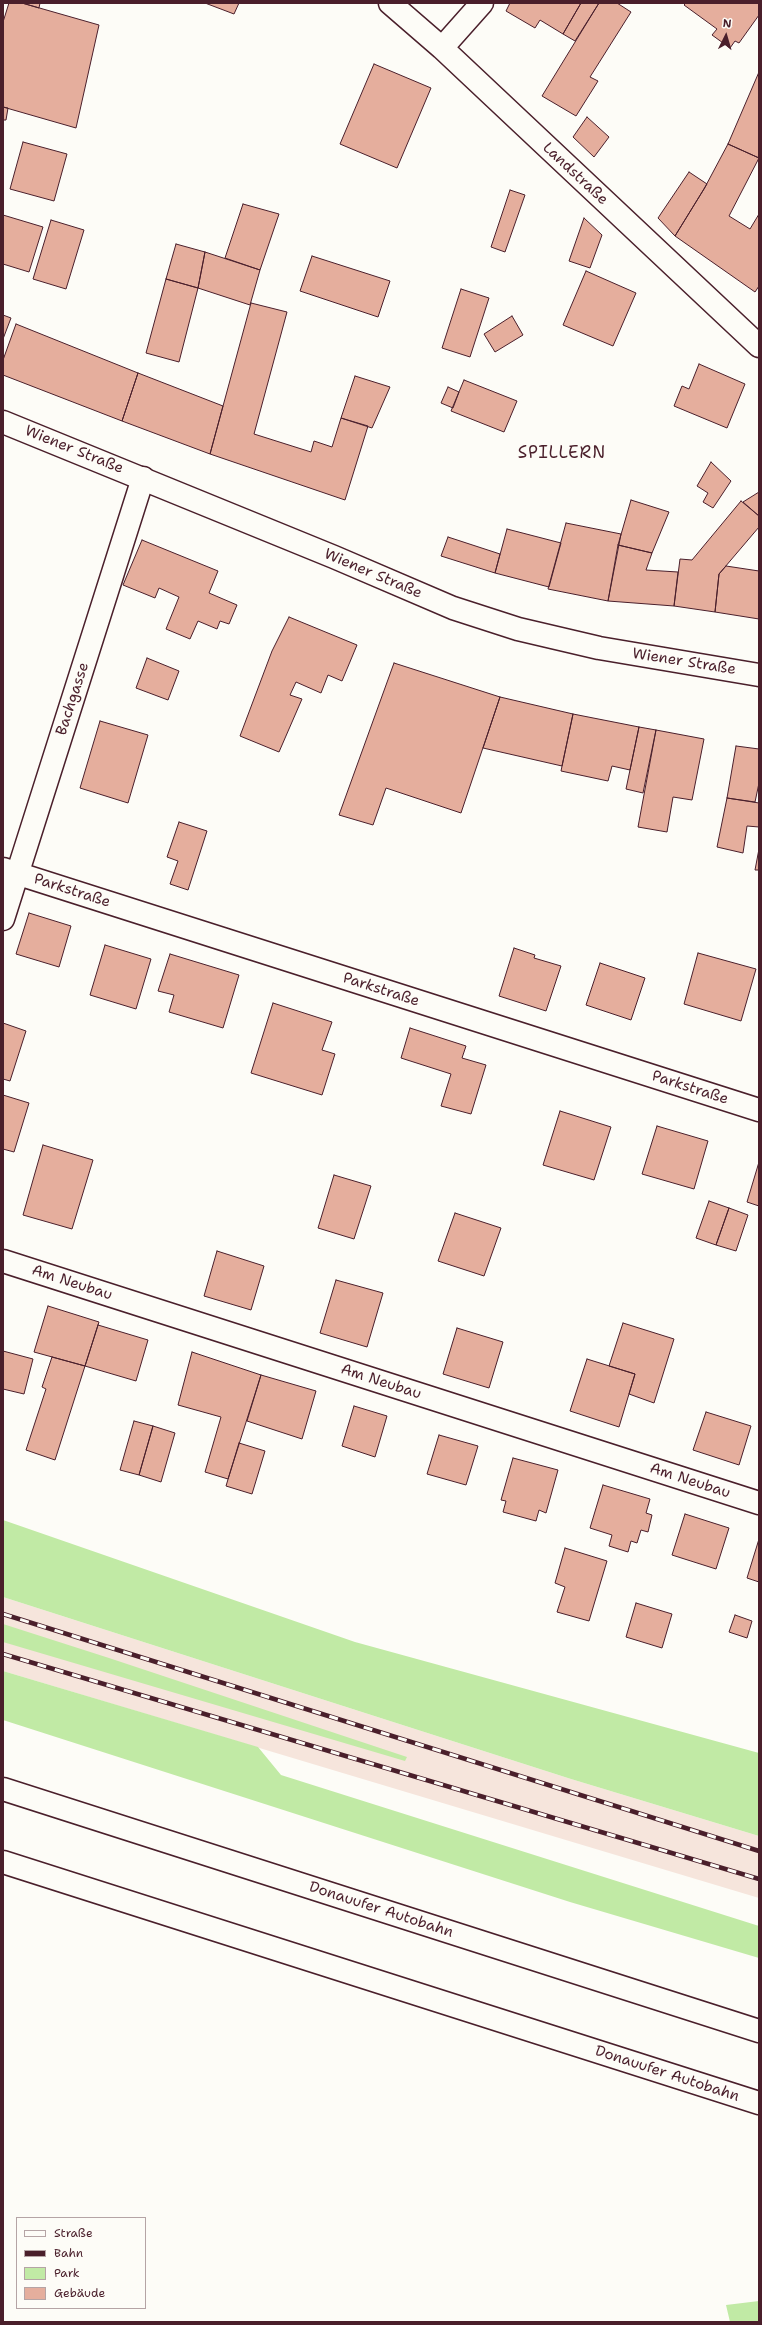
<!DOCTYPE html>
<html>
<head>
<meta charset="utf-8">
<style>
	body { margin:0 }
	#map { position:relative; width:762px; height:2325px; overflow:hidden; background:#fdfcf7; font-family:"Shantell Sans",sans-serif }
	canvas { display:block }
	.frame { position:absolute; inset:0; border:4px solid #4a1f2b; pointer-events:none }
	.legend { position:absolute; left:16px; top:2217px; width:130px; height:92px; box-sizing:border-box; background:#fdfcf7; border:1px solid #b5a4a5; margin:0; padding:5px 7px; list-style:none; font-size:12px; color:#4a1f2b }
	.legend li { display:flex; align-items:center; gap:8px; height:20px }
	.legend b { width:20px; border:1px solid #b5a4a5 }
	.north { position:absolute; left:706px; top:16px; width:40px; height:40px; -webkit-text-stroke:3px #fdfcf7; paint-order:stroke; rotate:5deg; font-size:11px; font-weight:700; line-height:16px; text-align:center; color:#4a1f2b }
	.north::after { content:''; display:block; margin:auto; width:14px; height:18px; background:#4a1f2b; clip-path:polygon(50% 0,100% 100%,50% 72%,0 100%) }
</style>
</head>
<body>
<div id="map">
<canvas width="762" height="2325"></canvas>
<div class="frame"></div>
<ul class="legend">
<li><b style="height:5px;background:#fdfcf7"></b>Straße</li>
<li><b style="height:5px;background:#4a1f2b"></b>Bahn</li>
<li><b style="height:11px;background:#c1eaa5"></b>Park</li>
<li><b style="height:11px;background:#e5ae9d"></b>Gebäude</li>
</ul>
<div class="north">N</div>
</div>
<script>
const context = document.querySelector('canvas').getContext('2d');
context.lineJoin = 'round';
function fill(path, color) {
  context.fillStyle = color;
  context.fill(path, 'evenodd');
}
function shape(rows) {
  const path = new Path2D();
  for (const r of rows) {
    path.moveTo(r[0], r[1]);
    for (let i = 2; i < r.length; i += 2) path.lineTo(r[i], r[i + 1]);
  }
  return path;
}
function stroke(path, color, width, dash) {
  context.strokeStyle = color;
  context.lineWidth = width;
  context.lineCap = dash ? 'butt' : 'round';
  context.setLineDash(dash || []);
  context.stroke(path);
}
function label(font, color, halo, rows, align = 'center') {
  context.font = font + ' "Shantell Sans",sans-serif';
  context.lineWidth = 3.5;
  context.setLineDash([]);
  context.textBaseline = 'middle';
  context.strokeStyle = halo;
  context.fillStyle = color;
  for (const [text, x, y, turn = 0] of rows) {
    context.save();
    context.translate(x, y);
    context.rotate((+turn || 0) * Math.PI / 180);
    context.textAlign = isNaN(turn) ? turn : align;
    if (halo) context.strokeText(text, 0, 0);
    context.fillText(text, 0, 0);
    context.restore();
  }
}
fill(shape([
	[3,1597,571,1779,759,1836,759,1898,3,1671]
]), '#f6e5dc');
fill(shape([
	[3,1520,355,1642,759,1753,759,1836,571,1779,3,1597],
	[3,1624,109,1658,407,1757,405,1761,3,1642],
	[3,1671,258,1747,281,1775,759,1926,759,1958,570,1902,3,1720],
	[759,2301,759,2322,730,2322,726,2305]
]), '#c1eaa5');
const building = shape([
	[9,3,22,3,99,25,76,128,3,107,3,22,9,3],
	[22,3,40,3,39,8,22,3],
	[205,3,239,3,234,14,205,3],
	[510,3,581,3,563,34,540,20,535,28,506,11,510,3],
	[581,3,599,3,575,41,563,34,581,3],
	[599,3,617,3,631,12,590,77,598,81,576,116,542,96,599,3],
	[686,3,759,3,759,15,739,43,735,41,730,48,712,35,717,29,684,5,686,3],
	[374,64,431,88,397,168,340,144,374,64],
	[759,72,759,158,728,144,759,72],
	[3,107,8,108,6,120,3,120,3,107],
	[587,117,609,137,594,157,573,137,587,117],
	[23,142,67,154,54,201,10,189,23,142],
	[728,144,759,158,729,216,750,229,759,214,759,286,755,292,675,236,704,189,728,144],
	[689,172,707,184,675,236,658,218,689,172],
	[510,190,525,195,505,252,491,247,510,190],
	[243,204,279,214,260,270,225,258,243,204],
	[3,215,43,227,29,272,3,264,3,215],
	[584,218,602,235,590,268,569,261,584,218],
	[51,220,84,230,66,289,33,279,51,220],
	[176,244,205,252,198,288,166,279,176,244],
	[205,252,260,270,250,305,198,288,205,252],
	[312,256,390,281,378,317,300,291,312,256],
	[586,271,636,293,613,346,563,325,586,271],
	[166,279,198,288,179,362,146,353,166,279],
	[461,289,489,298,470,357,442,348,461,289],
	[251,303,287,312,254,434,311,452,314,441,332,447,341,418,368,426,345,500,210,454,251,303],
	[3,315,11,318,3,339,3,315],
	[512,316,523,335,495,352,484,334,512,316],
	[16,324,138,373,122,421,3,375,3,360,16,324],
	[699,364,745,384,727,428,674,406,682,386,689,389,699,364],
	[138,373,223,406,210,454,122,421,138,373],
	[355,376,390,387,372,428,341,418,355,376],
	[464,380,517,401,504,432,451,411,464,380],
	[448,387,459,392,453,408,441,403,448,387],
	[711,462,731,481,713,508,703,502,708,493,697,486,711,462],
	[759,492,759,516,743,502,759,492],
	[631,500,669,512,652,553,618,545,631,500],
	[741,501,759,516,759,527,719,574,715,612,674,606,680,559,692,560,741,501],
	[566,523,621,534,608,601,548,589,566,523],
	[507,529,561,543,549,587,495,573,507,529],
	[448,537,500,554,495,573,441,556,448,537],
	[142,540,218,571,209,593,237,605,229,624,220,621,217,629,198,621,190,639,166,629,179,597,159,588,155,598,123,585,142,540],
	[618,545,652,553,646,570,678,572,674,606,608,601,618,545],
	[726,566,759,571,759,619,715,612,719,574,726,566],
	[289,617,357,645,342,681,328,675,321,693,296,682,290,695,302,699,279,752,240,736,272,651,289,617],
	[147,658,179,671,168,700,136,688,147,658],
	[394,663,500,697,461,813,386,788,373,825,339,815,394,663],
	[500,697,573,714,562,766,483,748,500,697],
	[573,714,639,727,630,770,612,766,608,781,561,771,573,714],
	[100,721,148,735,128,803,80,788,100,721],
	[639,727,656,730,643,793,626,789,639,727],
	[656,730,704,739,692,800,673,797,667,832,638,827,656,730],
	[736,746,759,749,759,783,755,802,727,798,736,746],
	[727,798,759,803,759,827,747,826,743,853,717,847,727,798],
	[179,822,207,831,188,890,170,884,178,861,167,857,179,822],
	[759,849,759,870,755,870,759,849],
	[29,913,71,926,59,967,16,954,29,913],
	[105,945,151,959,136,1009,90,995,105,945],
	[514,948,535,955,534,958,561,966,546,1011,499,996,514,948],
	[698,953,756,969,741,1021,684,1004,698,953],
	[170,954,239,975,223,1028,169,1012,174,995,158,991,170,954],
	[600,963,645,978,631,1020,586,1005,600,963],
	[273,1003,332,1022,322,1050,335,1054,322,1095,251,1073,273,1003],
	[3,1023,26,1031,10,1081,3,1079,3,1023],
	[410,1028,466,1046,462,1058,486,1065,471,1114,441,1106,451,1074,401,1058,410,1028],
	[3,1095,29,1103,14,1152,3,1149,3,1095],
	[560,1111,611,1127,594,1180,543,1165,560,1111],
	[657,1126,708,1141,694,1189,642,1174,657,1126],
	[43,1145,93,1160,72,1229,23,1215,43,1145],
	[759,1162,759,1206,747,1202,759,1162],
	[334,1175,371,1186,354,1239,318,1228,334,1175],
	[709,1201,729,1208,716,1245,696,1238,709,1201],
	[729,1208,748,1215,736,1251,716,1245,729,1208],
	[455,1213,501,1228,484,1276,438,1261,455,1213],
	[217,1251,264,1266,251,1310,204,1296,217,1251],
	[336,1280,383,1293,367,1347,320,1333,336,1280],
	[48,1306,99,1322,85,1366,34,1352,48,1306],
	[623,1323,674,1339,654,1403,629,1394,635,1374,609,1366,623,1323],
	[98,1325,148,1340,136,1381,85,1366,98,1325],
	[457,1328,503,1342,489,1388,443,1374,457,1328],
	[3,1351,33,1359,24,1394,3,1389,3,1351],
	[192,1352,261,1375,228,1479,205,1472,221,1417,178,1405,192,1352],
	[52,1357,85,1366,55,1460,26,1450,46,1389,42,1387,52,1357],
	[587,1359,635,1374,619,1427,570,1411,587,1359],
	[261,1375,316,1391,302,1439,247,1421,261,1375],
	[354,1406,387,1416,375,1457,342,1446,354,1406],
	[706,1412,751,1426,739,1465,693,1450,706,1412],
	[134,1421,153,1426,139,1475,120,1470,134,1421],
	[153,1426,175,1433,161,1482,139,1475,153,1426],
	[439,1435,478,1446,466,1485,427,1474,439,1435],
	[239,1443,265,1451,252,1494,226,1486,239,1443],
	[513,1458,558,1470,546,1513,539,1510,536,1521,503,1512,506,1501,501,1500,513,1458],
	[603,1485,650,1499,646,1513,652,1515,648,1532,641,1530,637,1543,631,1541,628,1552,609,1546,612,1535,590,1528,603,1485],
	[685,1514,729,1528,716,1569,672,1555,685,1514],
	[759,1539,759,1582,747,1578,759,1539],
	[565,1548,607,1561,589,1621,557,1612,565,1587,555,1583,565,1548],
	[636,1603,672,1614,662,1648,626,1637,636,1603],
	[735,1615,752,1621,747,1638,729,1632,735,1615]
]);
fill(building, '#e5ae9d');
stroke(building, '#4a1f2b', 1);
const minor = shape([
	[390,3,442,48,759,346],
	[442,48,482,3],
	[3,869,759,1110],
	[3,919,143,478],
	[3,1261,759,1503]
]);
const primary = shape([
	[3,422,334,557,453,608,518,629,599,648,759,675]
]);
const motorway = shape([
	[3,1789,759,2031],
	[3,1862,759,2103]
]);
stroke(minor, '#4a1f2b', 25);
stroke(primary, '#4a1f2b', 25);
stroke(motorway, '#4a1f2b', 25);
stroke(minor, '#fdfcf7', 22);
stroke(primary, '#fdfcf7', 22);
stroke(motorway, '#fdfcf7', 22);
const rail = shape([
	[3,1614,759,1851],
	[3,1654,759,1879]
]);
stroke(rail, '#4a1f2b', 4.5);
stroke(rail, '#fdfcf7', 3, [9]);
label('15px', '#4a1f2b', '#fdfcf7', [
	["Landstraße",575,174,43],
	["Wiener Straße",74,450,22],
	["Wiener Straße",373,574,23],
	["Wiener Straße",684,662,9],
	["Bachgasse",73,699,-72],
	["Parkstraße",72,891,18],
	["Parkstraße",381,990,18],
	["Parkstraße",690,1088,18],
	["Am Neubau",72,1283,18],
	["Am Neubau",381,1382,18],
	["Am Neubau",690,1481,18],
	["Donauufer Autobahn",381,1910,18],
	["Donauufer Autobahn",667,2074,18]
]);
context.letterSpacing = '1px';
label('17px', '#4a1f2b', '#fdfcf7', [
	["SPILLERN",562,454]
]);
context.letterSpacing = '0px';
</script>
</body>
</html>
